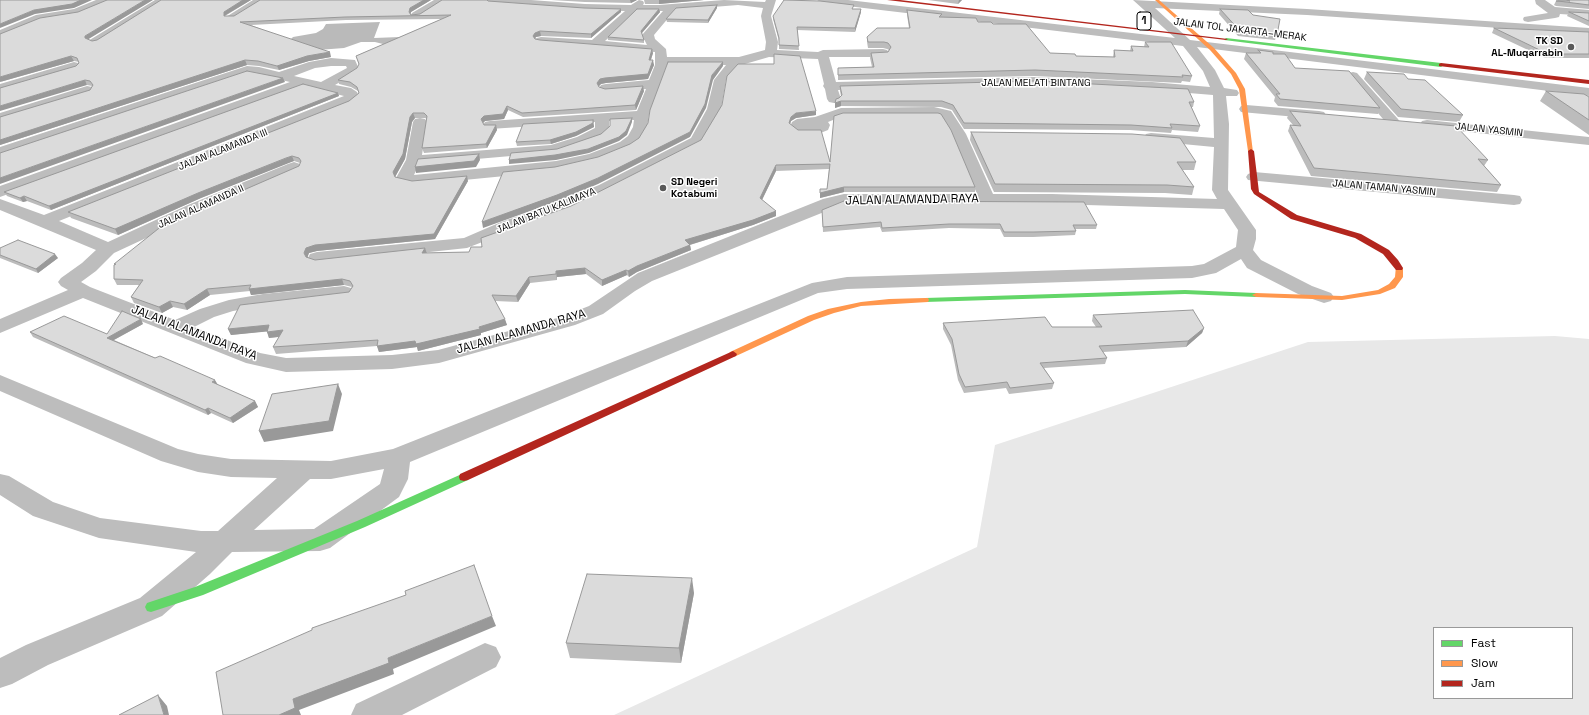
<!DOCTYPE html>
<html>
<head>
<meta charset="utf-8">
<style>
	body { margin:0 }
	#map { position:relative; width:1589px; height:715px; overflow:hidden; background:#fff; font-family:"Space Grotesk",sans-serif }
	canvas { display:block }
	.legend { position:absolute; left:1433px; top:627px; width:140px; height:72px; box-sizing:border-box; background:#fff; border:1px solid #999; margin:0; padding:5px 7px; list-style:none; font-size:12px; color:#000 }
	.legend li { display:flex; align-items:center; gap:8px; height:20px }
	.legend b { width:20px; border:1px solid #999 }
</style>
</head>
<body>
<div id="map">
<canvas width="1589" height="715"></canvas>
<ul class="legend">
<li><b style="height:5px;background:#63d668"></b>Fast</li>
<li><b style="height:5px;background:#ff974d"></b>Slow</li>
<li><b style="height:5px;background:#b3261e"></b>Jam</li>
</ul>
</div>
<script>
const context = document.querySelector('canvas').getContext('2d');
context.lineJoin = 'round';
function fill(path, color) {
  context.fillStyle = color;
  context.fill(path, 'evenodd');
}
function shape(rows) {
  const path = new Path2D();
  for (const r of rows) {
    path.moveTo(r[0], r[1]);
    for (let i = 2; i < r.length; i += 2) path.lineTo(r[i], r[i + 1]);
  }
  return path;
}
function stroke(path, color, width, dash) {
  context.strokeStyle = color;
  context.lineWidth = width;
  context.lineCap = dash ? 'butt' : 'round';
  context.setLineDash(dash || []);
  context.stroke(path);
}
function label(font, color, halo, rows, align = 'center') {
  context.font = font + ' "Space Grotesk",sans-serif';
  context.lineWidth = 3;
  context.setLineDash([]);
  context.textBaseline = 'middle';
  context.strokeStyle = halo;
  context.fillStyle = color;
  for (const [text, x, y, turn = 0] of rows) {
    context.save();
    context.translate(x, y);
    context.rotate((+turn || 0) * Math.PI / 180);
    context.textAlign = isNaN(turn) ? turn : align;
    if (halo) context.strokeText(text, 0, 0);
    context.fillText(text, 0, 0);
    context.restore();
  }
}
fill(shape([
	[1555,336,1589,339,1589,715,614,715,977,547,995,445,1308,342],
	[1434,628,1572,628,1572,698,1434,698]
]), '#e8e8e8');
fill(shape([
	[380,22,374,38,426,36,422,42,383,44,375,42,361,42,344,48,305,51,291,39,293,37,316,33,323,29,326,24]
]), '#bababa');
fill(shape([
	[96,0,110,0,109,2,80,14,42,20,0,37,0,30,36,15,74,9,96,0],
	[155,0,167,0,98,43,94,44,90,43,88,41,155,0],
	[253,0,265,0,235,19,227,19,226,17,253,0],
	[434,0,446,0,420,17,412,17,411,15,412,13,434,0],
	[484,0,531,0,585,4,631,5,639,0,643,1,644,3,643,5,659,5,724,0,765,2,766,0,776,0,771,16,778,42,777,50,818,52,823,50,883,49,887,50,889,53,887,56,883,57,829,57,836,82,1034,77,1152,82,1210,87,1203,71,1183,46,822,3,817,0,848,0,1175,38,1133,0,1307,9,1589,28,1589,34,1307,15,1155,8,1190,40,1589,88,1589,96,1197,47,1215,70,1224,88,1237,90,1239,93,1237,96,1226,96,1229,124,1228,190,1256,230,1256,239,1253,250,1261,260,1312,286,1331,293,1334,297,1331,301,1324,303,1298,294,1247,268,1241,259,1216,273,1192,278,847,289,818,293,410,462,408,479,399,497,330,548,320,551,232,552,210,574,162,616,48,665,12,684,0,688,0,658,26,645,140,598,196,552,99,538,33,516,0,495,0,474,9,476,53,502,100,518,201,531,218,531,277,478,231,477,198,472,161,461,0,391,0,375,178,449,198,454,231,459,331,461,393,449,812,283,847,277,1192,266,1204,264,1236,247,1238,230,1224,209,1052,204,844,204,652,281,635,291,603,314,575,325,439,363,392,369,286,372,246,363,83,298,0,333,0,319,68,290,61,286,58,282,61,278,82,263,96,250,0,210,0,199,44,215,344,96,304,86,0,197,0,186,290,82,259,75,248,74,0,157,0,147,247,66,259,67,279,72,309,62,331,58,355,60,359,69,357,72,335,85,351,88,357,92,359,97,350,104,59,221,108,242,188,205,288,164,294,162,300,164,302,167,300,170,200,213,114,253,96,271,81,282,90,287,175,320,200,309,229,300,263,294,344,286,351,288,354,292,351,296,263,306,233,311,214,317,194,327,260,353,286,358,392,355,438,350,561,317,589,306,638,273,823,199,844,194,977,194,952,134,941,117,938,116,843,116,828,122,830,125,828,130,818,134,798,133,790,127,792,122,797,119,815,117,841,108,934,107,951,111,966,134,993,194,1052,194,1217,199,1212,190,1214,147,1151,141,1146,140,1144,137,1146,134,1151,133,1214,138,1213,95,1152,90,1034,85,838,90,841,99,839,102,834,103,829,102,827,99,825,89,823,86,824,84,818,59,769,57,738,66,726,80,721,109,701,144,611,191,571,210,513,230,467,248,317,264,310,262,308,258,310,254,317,252,464,238,501,222,559,202,599,185,691,138,707,109,714,80,726,65,667,65,649,115,647,127,639,142,630,148,598,161,556,171,413,185,398,181,396,178,406,160,413,122,415,119,420,118,425,119,427,122,422,155,551,145,577,137,595,128,595,122,490,129,485,128,483,125,485,122,490,121,637,111,646,89,606,92,601,91,599,88,601,85,606,84,649,80,655,65,655,52,541,43,537,42,535,40,537,38,541,37,592,40,625,11,585,10,489,3,484,0],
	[738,5,763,8,761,16,766,42,765,50,739,57,667,57,666,49,655,39,654,35,675,10,738,5],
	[637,11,663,11,642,35,647,45,605,41,637,11],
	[331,66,346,66,347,68,321,82,294,76,315,68,331,66],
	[634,120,633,127,628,136,620,142,589,154,556,161,414,175,419,164,557,152,601,137,609,129,609,121,634,120],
	[384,469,380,484,314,529,254,530,310,479,331,479,384,469],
	[1535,0,1545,0,1555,7,1589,10,1589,16,1560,14,1559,17,1555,18,1528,22,1524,21,1523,19,1524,17,1548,13,1536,4,1535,0],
	[74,62,78,63,80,66,78,69,0,92,0,84,74,62],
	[1353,72,1357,73,1398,119,1400,122,1398,125,1393,126,1388,125,1347,76,1349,73,1353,72],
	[87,86,92,87,94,90,92,93,0,121,0,113,87,86],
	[1246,105,1319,111,1324,112,1326,115,1324,118,1319,119,1241,112,1239,109,1241,106,1246,105],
	[1427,120,1589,137,1589,145,1422,127,1420,124,1422,121,1427,120],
	[1254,172,1514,195,1520,196,1522,200,1520,204,1514,205,1248,180,1246,177,1248,174,1254,172],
	[485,643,496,647,501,657,496,667,402,715,351,715,356,704,485,643]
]), '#bdbdbd');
fill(shape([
	[1226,38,1441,63,1444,65,1441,67,1224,40,1226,38],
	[1185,290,1256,293,1260,295,1256,297,1185,294,925,302,921,300,925,298,1185,290],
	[464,473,468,474,469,477,468,480,365,527,203,595,151,612,147,611,145,607,147,603,195,587,357,521,464,473]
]), '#63d668');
fill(shape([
	[1155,0,1159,0,1214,48,1236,73,1245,89,1253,152,1248,151,1239,89,1231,74,1210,50,1155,0],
	[1396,266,1399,266,1403,268,1403,277,1395,288,1380,294,1342,300,1256,297,1252,295,1256,293,1342,296,1378,290,1389,284,1395,277,1396,266],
	[925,298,928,298,929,300,928,302,861,306,834,313,814,320,736,356,733,357,729,354,730,352,808,316,828,309,861,302,889,299,925,298]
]), '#ff974d');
fill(shape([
	[887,0,900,0,1228,39,1226,40,887,0],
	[1441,63,1589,80,1589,84,1439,66,1439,64,1441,63],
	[1251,149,1254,151,1259,192,1297,215,1361,234,1389,250,1398,260,1403,268,1402,270,1396,270,1383,254,1355,238,1291,219,1254,194,1251,189,1248,151,1251,149],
	[733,351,737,354,736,356,468,480,464,481,460,480,459,477,460,474,733,351]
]), '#b3261e');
fill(shape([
	[161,0,251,0,225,16,234,16,260,0,431,0,411,12,410,14,411,15,420,14,488,1,621,12,591,38,541,36,536,37,535,38,540,40,653,53,651,60,654,65,648,79,606,83,601,84,599,86,599,87,605,89,644,91,636,110,523,117,508,110,504,119,485,121,483,123,484,125,496,125,497,130,487,148,424,153,422,148,427,119,425,118,415,118,412,122,405,159,395,177,412,181,468,181,435,239,317,251,309,253,307,257,315,260,425,248,427,253,469,252,571,206,701,140,722,105,816,115,796,118,791,121,790,124,830,162,975,187,975,192,844,192,820,198,820,189,827,189,829,169,776,171,762,200,776,216,753,225,690,245,691,250,637,272,629,277,627,275,602,286,586,274,557,277,557,280,530,283,518,302,495,301,507,325,481,333,481,335,418,351,417,347,379,352,377,346,276,354,273,347,279,337,269,338,267,331,231,335,228,329,349,292,352,287,344,285,251,295,250,291,210,295,187,310,173,307,162,313,134,303,131,297,139,285,117,285,114,279,114,264,299,166,300,163,294,161,287,163,201,198,118,235,71,218,68,212,349,101,359,93,358,91,351,87,339,84,338,80,357,68,359,65,356,56,442,19,346,20,251,25,331,57,309,61,279,70,259,66,247,65,0,145,0,117,90,90,92,86,87,85,76,66,79,62,74,61,0,82,88,39,92,41,97,40],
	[551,0,637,0,631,3,585,2],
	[643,0,704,0,659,4,645,4,644,0],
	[928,0,962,0,958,4],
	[1557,0,1589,0,1589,9,1556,6,1554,5,1556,1,1558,1],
	[717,8,708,23,667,22,666,19],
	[659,9,660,12,642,33,644,40,644,43,608,40,608,37],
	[853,9,861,9,861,12,855,32,797,30,799,50,779,49,779,41,773,19,773,16],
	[1220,9,1253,15,1277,35,1275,40,1238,36,1219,14],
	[907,10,942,17,993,24,1050,53,1076,56,1113,57,1114,50,1130,51,1131,46,1144,47,1145,42,1192,76,1190,82,1182,81,1181,83,1034,76,838,80,838,68,872,67,870,58,871,53,888,52,889,50,887,49,883,48,868,48,867,42,867,37,909,28,907,15],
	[1569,12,1589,13,1589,26,1567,16],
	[1494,28,1589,32,1589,58,1545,58,1492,33],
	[1258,50,1273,54,1295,68,1380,108,1378,114,1278,106,1274,101,1275,97,1244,59,1246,53,1257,53],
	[1367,72,1408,79,1463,115,1459,122,1398,117,1364,79],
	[840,86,1194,102,1193,107,1191,107,1200,126,1198,132,1172,130,1171,133,1130,130,964,129,952,110,941,107,841,106,835,108,839,98,841,96,840,91],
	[1546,91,1589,97,1589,135,1540,101],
	[338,93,339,96,51,210,27,201,23,202,7,196,4,192],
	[1290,111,1488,160,1484,166,1501,185,1497,192,1311,176,1288,131,1290,125,1293,125,1287,118],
	[593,120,594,127,576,136,551,144,517,146,516,142],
	[971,132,1196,162,1194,170,1182,170,1194,187,1192,195,1165,193,994,192,970,140],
	[822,210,1097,225,1096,229,1075,229,1076,231,1075,235,1033,237,1004,237,1000,229,949,228,882,232,880,227,823,232],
	[0,248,58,258,38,273,0,258],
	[1093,315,1204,328,1202,333,1186,347,1103,352,1107,358,1105,364,1044,368,1054,383,1052,389,1009,394,1006,388,964,393,958,380,951,345,943,329,943,323,1052,327,1096,327,1092,321],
	[143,324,114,340,255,401,258,407,233,423,211,413,208,415,33,337,30,332,107,334],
	[694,593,681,663,570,658,566,643]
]), '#bcbcbc');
fill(shape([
	[81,0,92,0,74,8,35,14,0,28,0,24,34,10],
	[145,0,153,0,87,40,85,38,85,36],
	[243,0,251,0,224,16,224,12],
	[424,0,431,0,411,12,410,16,409,12,410,8],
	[630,0,637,0,631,3],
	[659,0,704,0,659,4],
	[959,0,962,0,958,4],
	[717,5,717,8,708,23,708,20],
	[621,9,621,12,591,38,591,34],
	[659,9,660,12,641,34,641,31],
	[861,9,861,12,855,32,855,28],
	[540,31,541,36,536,37,534,40,533,36,535,33],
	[652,49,653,53,649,65,649,60],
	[330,52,331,57,309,61,279,70,277,66,307,56],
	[71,56,74,61,0,82,0,77],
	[245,60,247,65,0,145,0,140],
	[653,60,654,65,648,79,606,83,601,84,598,87,597,83,600,79],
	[723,62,723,66,713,80,706,108,690,137,598,184,558,201,483,228,482,222,598,178,712,75],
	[283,78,285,82,0,184,0,178],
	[85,80,87,85,0,111,0,106],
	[643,86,644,91,636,110,635,105],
	[338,93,339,96,51,210,49,206],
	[841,101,841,106,835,108,835,103],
	[507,106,508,110,504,119,485,121,482,124,481,119,484,116],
	[816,111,816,115,796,118,791,121,789,127,789,123,791,117,796,113],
	[413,113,415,118,412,122,405,159,395,177,393,172,410,117],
	[632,118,632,122,627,135,619,141,589,153,556,160,509,164,509,160,588,149],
	[593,120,594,127,576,136,551,144,550,140],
	[496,125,497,130,487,148,486,144],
	[479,154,480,160,476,167,416,173,415,167],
	[292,156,294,161,201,198,118,235,115,229,198,193],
	[776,165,776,171,760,204,760,198],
	[467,176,468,181,435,239,317,251,309,253,307,259,304,253,306,248],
	[844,187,844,192,820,198,820,193],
	[24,196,27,201,23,202,20,198],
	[776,211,776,216,753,225,686,246,685,240],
	[690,245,691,250,637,272,629,277,628,271,637,266],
	[425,248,427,254,422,253],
	[55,254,58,258,38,273,36,269],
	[585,268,586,274,557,277,557,280,556,271],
	[626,270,627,275,602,286,602,280],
	[529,277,530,283,518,302,516,296],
	[342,279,344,285,251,295,249,289],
	[207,289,210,295,187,310,184,304],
	[170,301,173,307,162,313,159,307],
	[141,319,143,324,110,342,107,338],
	[505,319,507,325,481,333,481,335,418,351,417,347,379,352,377,346,479,327],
	[269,325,272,331,231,335,228,329],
	[1204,328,1202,333,1186,347,1188,341],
	[283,330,285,336,269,338,267,332],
	[215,380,218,385,212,382],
	[338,384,342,394,333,431,264,442,259,431],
	[255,401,258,407,233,423,230,418],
	[208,408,211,413,208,415,205,410],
	[692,578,694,593,681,663,679,648],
	[492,616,496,626,393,669,394,674,299,710,301,715,279,715,293,699,388,658],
	[158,695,167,706,169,715,164,715]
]), '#999');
const building = shape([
	[0,0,81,0,72,4,34,10,0,24,0,0],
	[107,0,145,0,85,36,85,38,92,41,97,40,161,0,243,0,224,12,224,16,234,16,260,0,424,0,410,8,409,12,411,15,420,14,442,0,487,0,488,1,584,8,621,9,591,34,540,31,535,33,533,36,535,39,540,40,652,49,649,60,653,60,648,74,605,78,600,79,597,83,599,87,605,89,643,86,635,105,522,113,507,106,503,114,484,116,481,119,484,125,496,125,486,144,422,148,427,116,424,113,413,113,410,117,403,154,393,172,395,177,412,181,467,176,434,234,315,245,306,248,304,253,306,257,315,260,425,248,422,253,469,252,471,247,482,247,481,238,571,206,701,140,722,105,727,76,738,64,774,64,774,54,800,56,816,111,796,113,791,117,789,123,798,130,821,130,830,162,834,116,843,113,938,113,941,114,951,130,975,187,844,187,820,193,820,189,827,189,830,164,776,165,760,198,776,211,753,220,685,240,690,245,637,266,628,271,626,270,602,280,585,268,556,271,556,274,529,277,516,296,492,295,505,319,479,327,480,329,416,344,415,341,377,346,378,340,273,347,283,330,267,332,269,325,228,329,240,305,349,292,353,286,350,281,342,279,249,289,251,285,207,289,184,304,170,301,159,307,131,297,143,280,114,279,114,265,116,264,114,264,163,225,299,166,301,161,299,158,292,156,286,158,198,193,115,229,68,212,349,101,359,93,357,87,350,82,338,80,357,68,359,64,356,56,451,15,345,17,240,22,330,52,307,56,277,66,258,61,245,60,0,140,0,117,90,90,93,85,90,81,85,80,0,106,0,88,76,66,79,63,77,58,71,56,0,77,0,34,40,18,78,12,107,0],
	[784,0,820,1,854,5,852,9,861,9,855,28,797,27,799,46,779,45,779,38,773,16,784,0],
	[1567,0,1589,0,1589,5,1558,1,1556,1,1570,1,1567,0],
	[717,5,708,20,666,19,676,8,717,5],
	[637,9,659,9,641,31,644,40,608,37,637,9],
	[1220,9,1248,10,1253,15,1280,19,1277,35,1240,31,1220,9],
	[907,10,942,14,939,17,976,18,978,22,991,22,993,24,1026,24,1050,53,1075,54,1076,56,1115,57,1114,50,1133,51,1131,46,1149,47,1145,42,1171,42,1192,76,1182,75,1183,77,1035,70,838,75,838,68,874,67,871,53,888,52,891,47,888,43,884,42,868,42,867,37,877,28,910,28,907,10],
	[1569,12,1589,13,1589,21,1569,12],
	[1494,28,1589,32,1589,54,1548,54,1494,28],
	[1258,50,1273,52,1273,54,1285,54,1295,68,1349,71,1380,108,1280,99,1276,94,1280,94,1246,53,1261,53,1258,50],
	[668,62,723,62,712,75,705,104,690,132,598,178,557,195,482,222,503,172,555,167,598,157,630,144,639,138,648,123,650,110,668,62],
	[247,71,283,78,0,178,0,153,247,71],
	[1367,72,1404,74,1408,79,1425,80,1463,115,1401,109,1367,72],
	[1035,81,1188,89,1194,102,1189,102,1200,126,1170,124,1172,128,1131,125,964,123,953,105,942,101,841,101,835,103,836,99,839,98,842,95,840,86,1035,81],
	[303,84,338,93,49,206,24,196,20,198,4,192,303,84],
	[1546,91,1584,94,1589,97,1589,120,1546,91],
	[1290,111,1456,126,1488,160,1478,159,1501,185,1314,168,1290,125,1301,126,1290,111],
	[632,118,626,131,619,137,588,149,555,155,509,160,511,153,557,149,601,134,610,126,610,119,632,118],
	[593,120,593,123,576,132,550,140,516,142,523,124,593,120],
	[971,132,1132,134,1180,138,1196,162,1177,162,1194,187,1167,185,995,184,971,132],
	[479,154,474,161,415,167,418,159,479,154],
	[844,201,1084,202,1097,225,1073,225,1076,231,1034,232,1004,232,1000,224,949,224,882,228,881,222,823,227,822,210,844,201],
	[18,240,55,254,36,269,0,255,0,248,18,240],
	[1193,310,1204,328,1188,341,1099,346,1107,358,1040,363,1054,383,1010,388,1007,382,965,387,959,374,952,339,943,323,1045,317,1052,327,1102,327,1093,315,1193,310],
	[122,311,141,319,107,338,155,358,160,356,215,380,212,382,255,401,230,418,208,408,205,410,30,332,64,316,107,334,122,311],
	[338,384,329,421,259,431,272,394,338,384],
	[474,565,492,616,388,658,389,663,293,699,295,708,279,715,223,715,216,672,312,630,312,628,406,595,405,591,474,565],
	[587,574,692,578,679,648,566,643,587,574],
	[158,695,164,715,119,715,158,695]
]);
fill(building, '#dbdbdb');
stroke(building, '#999', 1);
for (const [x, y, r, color] of [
	[1571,47,4,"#595959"],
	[663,188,4,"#595959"]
]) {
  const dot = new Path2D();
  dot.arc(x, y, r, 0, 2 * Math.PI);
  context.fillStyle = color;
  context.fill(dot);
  stroke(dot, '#fff', 1.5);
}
label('10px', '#000', '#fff', [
	["JALAN TOL JAKARTA–MERAK",1240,30,7],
	["JALAN MELATI BINTANG",1036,83],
	["JALAN YASMIN",1489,130,6],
	["JALAN ALAMANDA III",223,150,-22],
	["JALAN TAMAN YASMIN",1384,188,5],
	["JALAN ALAMANDA II",201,207,-24],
	["JALAN BATU KALIMAYA",546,211,-22]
]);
label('bold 10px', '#000', '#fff', [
	["TK SD",1563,41],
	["AL-Muqarrabin",1563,53],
	["SD Negeri",671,182,"left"],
	["Kotabumi",671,194,"left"]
], 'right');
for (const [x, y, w] of [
	[1144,21,14]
]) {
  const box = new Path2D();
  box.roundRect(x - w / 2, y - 9, w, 18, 3);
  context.fillStyle = '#fff';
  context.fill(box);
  stroke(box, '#000', 1);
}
label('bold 11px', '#000', null, [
	["1",1144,21]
]);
label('12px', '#000', '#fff', [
	["JALAN ALAMANDA RAYA",912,200,-1],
	["JALAN ALAMANDA RAYA",521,332,-16],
	["JALAN ALAMANDA RAYA",194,333,21]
]);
</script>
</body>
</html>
